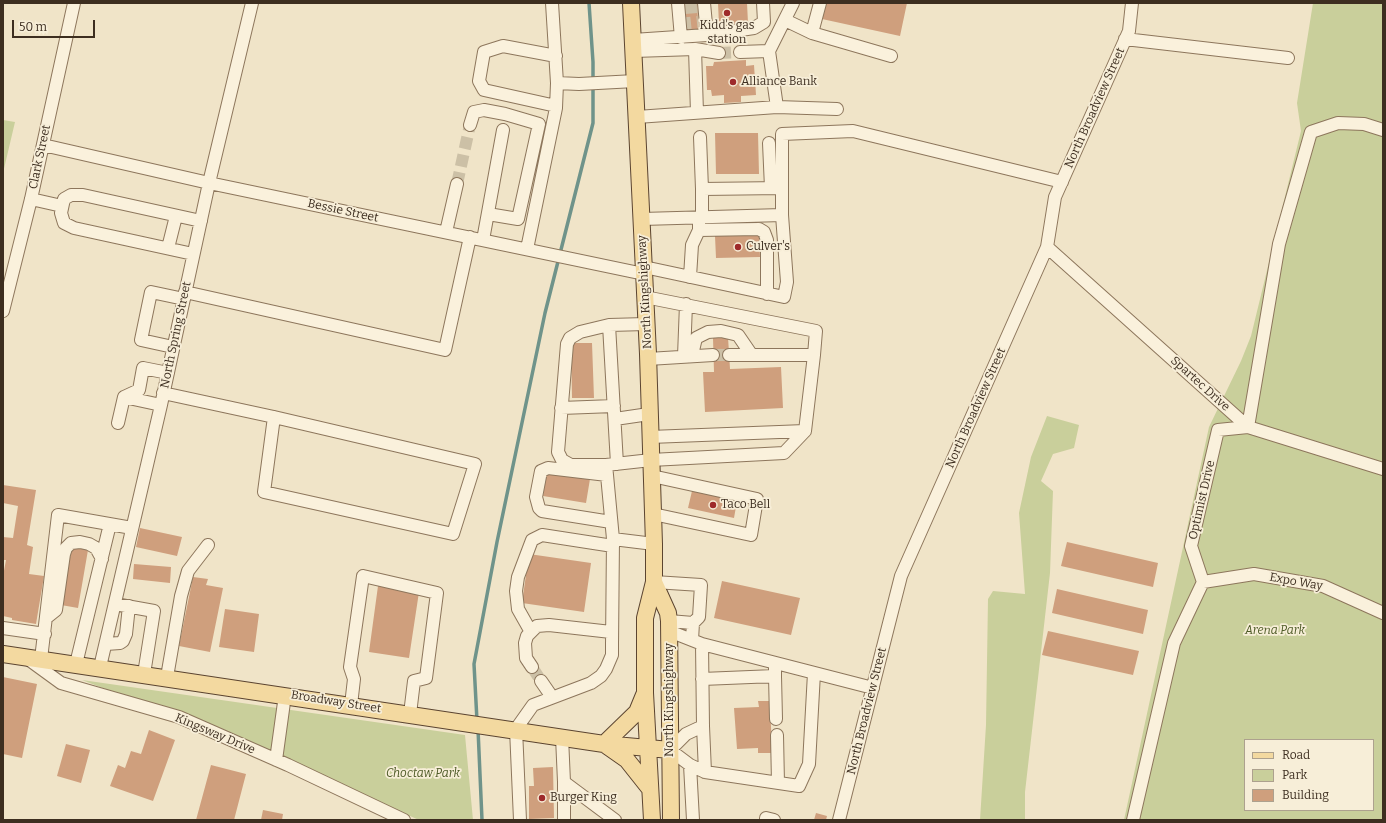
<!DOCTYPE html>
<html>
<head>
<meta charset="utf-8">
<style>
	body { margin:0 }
	#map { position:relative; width:1386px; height:823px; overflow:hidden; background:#f0e4c8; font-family:Bitter,serif }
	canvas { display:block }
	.frame { position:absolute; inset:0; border:4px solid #3d2e20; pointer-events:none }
	.legend { position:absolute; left:1244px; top:739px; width:130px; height:72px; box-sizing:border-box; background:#f7eed8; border:1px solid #ada18e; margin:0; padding:5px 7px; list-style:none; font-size:12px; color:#3d2e20 }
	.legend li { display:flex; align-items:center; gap:8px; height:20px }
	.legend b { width:20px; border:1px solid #ada18e }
	.scale { position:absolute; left:12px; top:20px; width:83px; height:18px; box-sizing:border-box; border:2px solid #3d2e20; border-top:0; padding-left:5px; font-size:12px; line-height:14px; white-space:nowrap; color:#3d2e20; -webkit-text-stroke:3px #f7eed8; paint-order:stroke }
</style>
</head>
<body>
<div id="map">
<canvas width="1386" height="823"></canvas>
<div class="frame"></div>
<ul class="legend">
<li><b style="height:5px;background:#f3d9a0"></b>Road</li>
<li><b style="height:11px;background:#c9cf9b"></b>Park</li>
<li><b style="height:11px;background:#cf9f7d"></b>Building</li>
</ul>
<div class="scale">50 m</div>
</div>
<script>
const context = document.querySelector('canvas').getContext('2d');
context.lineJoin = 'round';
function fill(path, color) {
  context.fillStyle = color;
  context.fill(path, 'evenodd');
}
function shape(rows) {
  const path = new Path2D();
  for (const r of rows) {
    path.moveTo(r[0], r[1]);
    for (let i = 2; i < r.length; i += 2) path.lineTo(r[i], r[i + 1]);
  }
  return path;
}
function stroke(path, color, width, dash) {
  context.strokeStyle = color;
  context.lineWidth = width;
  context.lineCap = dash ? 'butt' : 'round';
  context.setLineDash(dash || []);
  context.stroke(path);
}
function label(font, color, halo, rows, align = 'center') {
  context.font = font + ' Bitter,serif';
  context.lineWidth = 3.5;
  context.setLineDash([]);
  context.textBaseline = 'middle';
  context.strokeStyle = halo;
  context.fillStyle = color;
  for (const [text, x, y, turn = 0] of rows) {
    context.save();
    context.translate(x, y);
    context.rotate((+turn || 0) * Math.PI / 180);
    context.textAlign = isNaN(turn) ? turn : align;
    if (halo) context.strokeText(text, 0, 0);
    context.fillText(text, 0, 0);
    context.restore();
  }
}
fill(shape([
	[1313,3,1383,3,1383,820,1124,820,1209,427,1241,361,1251,336,1301,131,1297,103],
	[1245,740,1373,740,1373,810,1245,810],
	[3,120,15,122,3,173],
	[1047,416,1079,425,1074,448,1053,454,1041,481,1053,491,1050,573,1025,792,1025,820,980,820,986,725,988,599,993,591,1025,594,1019,513,1031,457],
	[82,680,465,735,473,820,419,820,259,749]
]), '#c9cf9b');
stroke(shape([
	[477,721,474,664,497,542,545,313,593,123,593,62,589,3],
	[478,729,482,820]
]), '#6f938a', 3.5);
fill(shape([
	[685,3,697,3,699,35,686,35],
	[718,3,747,3,748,23,719,25],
	[825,3,907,3,900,36,822,19],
	[746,60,746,66,754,65,756,95,741,96,741,102,724,103,724,95,712,96,711,90,707,90,706,66,713,66,714,62],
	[715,133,758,133,759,174,716,174],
	[759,231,760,257,716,258,715,236,734,236,734,232],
	[728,337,730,369,781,367,783,408,705,412,703,372,714,372,713,338],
	[571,343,592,343,594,398,572,398],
	[547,472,590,479,586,503,543,496],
	[3,485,36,490,27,545,33,547,29,574,44,576,36,624,12,620,12,618,3,616,3,576,6,560,3,560,3,537,13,538,18,506,3,503],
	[692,491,737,501,734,518,688,508],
	[140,528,182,537,177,556,136,547],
	[1067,542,1158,563,1153,587,1061,566],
	[72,547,88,550,78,608,61,605],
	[529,554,591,563,584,612,522,603],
	[134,564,171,567,170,583,133,579],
	[193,577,208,579,206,585,223,588,210,652,179,646],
	[722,581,800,598,791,635,714,618],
	[378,586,419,592,409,658,369,652],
	[1057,589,1148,610,1143,634,1052,613],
	[225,609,259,614,254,652,219,647],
	[1048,631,1139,651,1133,675,1042,655],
	[3,677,37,684,22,758,3,754],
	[758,701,770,701,772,753,758,753,758,748,737,749,734,708,759,707],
	[149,730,175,740,153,801,110,786,118,765,125,768,131,751,141,754],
	[66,744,90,750,81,783,57,776],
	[211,765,246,774,234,820,196,820],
	[553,767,554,818,529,819,529,786,534,786,533,768],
	[263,810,283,814,282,820,261,820],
	[816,813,827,816,826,820,814,820]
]), '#cf9f7d');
stroke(shape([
	[685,8,697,7],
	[679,24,698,22],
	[719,53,740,52],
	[457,184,470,125],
	[713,355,729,355],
	[532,667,541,681]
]), '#ccc0a6', 12, [12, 6]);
const minor = shape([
	[678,3,681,38],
	[785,20,812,33,820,3],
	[812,33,891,56],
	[707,35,754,28,764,22,763,3],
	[1125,39,1288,58],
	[633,40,707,35,704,3],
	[695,49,697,113],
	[634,51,695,49,719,53],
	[740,52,769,51],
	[556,56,503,46,484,52,479,81,484,90,556,106],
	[557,83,579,84,635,81],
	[777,107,769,51,793,3],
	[637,117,777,107,837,109],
	[470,125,474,112,484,110,505,114,539,124,518,219,488,214],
	[700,137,702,189],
	[769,143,771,188],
	[43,145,209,183,644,274],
	[31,199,62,206],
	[702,217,702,189,782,188],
	[642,219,782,215,782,134,853,131,1062,182],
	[699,230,759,229,764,232,767,240,767,294],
	[446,232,457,184],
	[483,240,503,130],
	[1047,247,1248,427,1383,469],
	[168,248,176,216],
	[527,249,556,108,557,83,552,3],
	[193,254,74,228,64,223,61,213,64,199,71,195,83,195,201,221],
	[644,267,784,297,787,282,782,215],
	[690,277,692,245,699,230,699,222],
	[185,292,445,350,470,237],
	[645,297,816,331,814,355],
	[3,311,31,199,74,3],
	[173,347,141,340,151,292,184,299],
	[692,355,696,338,708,332,721,331,738,335,751,354],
	[684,356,686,304],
	[648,359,713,355],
	[163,393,274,417],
	[124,397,161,405],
	[561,408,614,406],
	[274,417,475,464,453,534,264,492,274,417],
	[615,419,649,414],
	[118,423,124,397,139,390,143,368,168,373],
	[650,437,805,431,814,355,729,355],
	[617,464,609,325,646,324],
	[606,465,571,465,562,460,558,452,567,344,570,338,580,332,609,325],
	[607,475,606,465,651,460,784,453,805,431],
	[652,476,757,499,751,535,653,514],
	[611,522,542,511,539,508,536,497,541,471,548,468,607,475,613,539],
	[654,582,701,585,699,617,693,623,692,640],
	[1203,582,1254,574,1323,586,1383,613],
	[115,604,154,611,144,674],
	[46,618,56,610,64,554,66,548,71,543,80,542,89,544,96,548,102,559],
	[669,621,693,623],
	[3,628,45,634],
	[669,631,702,644,873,688],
	[531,632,518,609,516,591,518,577,532,540,542,535,613,546],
	[106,644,120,643,123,641,126,634,129,606],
	[702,644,703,726,686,734,670,750,690,765,705,772,799,786,809,764,814,673],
	[28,659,61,683,179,717,288,765,404,820],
	[41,659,58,515,132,528],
	[76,664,110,524],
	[100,667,161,405,209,183,252,3],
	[532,667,526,658,525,643,527,636,537,626,549,625,611,632],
	[775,676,776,719],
	[167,677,181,596,188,571,208,545],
	[702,679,775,676,775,663],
	[541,681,552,697],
	[351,705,354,679,350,667,363,576,437,593,426,678,414,681,410,714],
	[703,726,705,772],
	[777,735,778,783],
	[562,737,564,782],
	[276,760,285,695],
	[690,765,693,820],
	[520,820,516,729,533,705,591,683,601,676,606,669,612,655,612,645,613,539,654,544],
	[564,820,564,782,615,820],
	[766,820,766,818,774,820],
	[839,820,901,576,1047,247,1055,197,1129,31,1132,3],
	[1133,820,1174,643,1203,582,1191,546,1218,430,1248,427,1279,244,1311,132,1338,123,1364,124,1383,130]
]);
const major = shape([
	[631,3,648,354,654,544,654,582,645,618,645,693,652,820],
	[654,582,668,613,669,621,671,820],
	[3,654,604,744,670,750],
	[604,744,637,712,644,695],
	[607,746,627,760,650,789]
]);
stroke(minor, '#8d765c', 14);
stroke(major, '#5b4430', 18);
stroke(minor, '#faf1dc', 12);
stroke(major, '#f3d9a0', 16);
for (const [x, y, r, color] of [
	[727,13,4,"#9e2a2b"],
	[733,82,4,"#9e2a2b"],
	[738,247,4,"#9e2a2b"],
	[713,505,4,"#9e2a2b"],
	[542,798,4,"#9e2a2b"]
]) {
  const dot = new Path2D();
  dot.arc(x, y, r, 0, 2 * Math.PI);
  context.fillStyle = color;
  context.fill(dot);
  stroke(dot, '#f7eed8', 1.5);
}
label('12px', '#3d2e20', '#f7eed8', [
	["Kidd's gas",727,26,"center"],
	["station",727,40,"center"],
	["Alliance Bank",741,82],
	["Culver's",746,247],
	["Taco Bell",721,505],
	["Burger King",550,798]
], 'left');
label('12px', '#3d2e20', '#f7eed8', [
	["North Broadview Street",1095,108,-66],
	["Clark Street",40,157,-78],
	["Bessie Street",343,211,12],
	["North Kingshighway",645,292,-93],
	["North Spring Street",176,335,-78],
	["Spartec Drive",1200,384,42],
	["North Broadview Street",976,408,-66],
	["Optimist Drive",1202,500,-77],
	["Expo Way",1296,582,10],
	["North Kingshighway",670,700,-90],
	["Broadway Street",336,702,9],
	["North Broadview Street",867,711,-76],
	["Kingsway Drive",215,734,23]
]);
label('italic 12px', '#4d5a26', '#f7eed8', [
	["Arena Park",1275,631],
	["Choctaw Park",423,774]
]);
</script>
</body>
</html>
